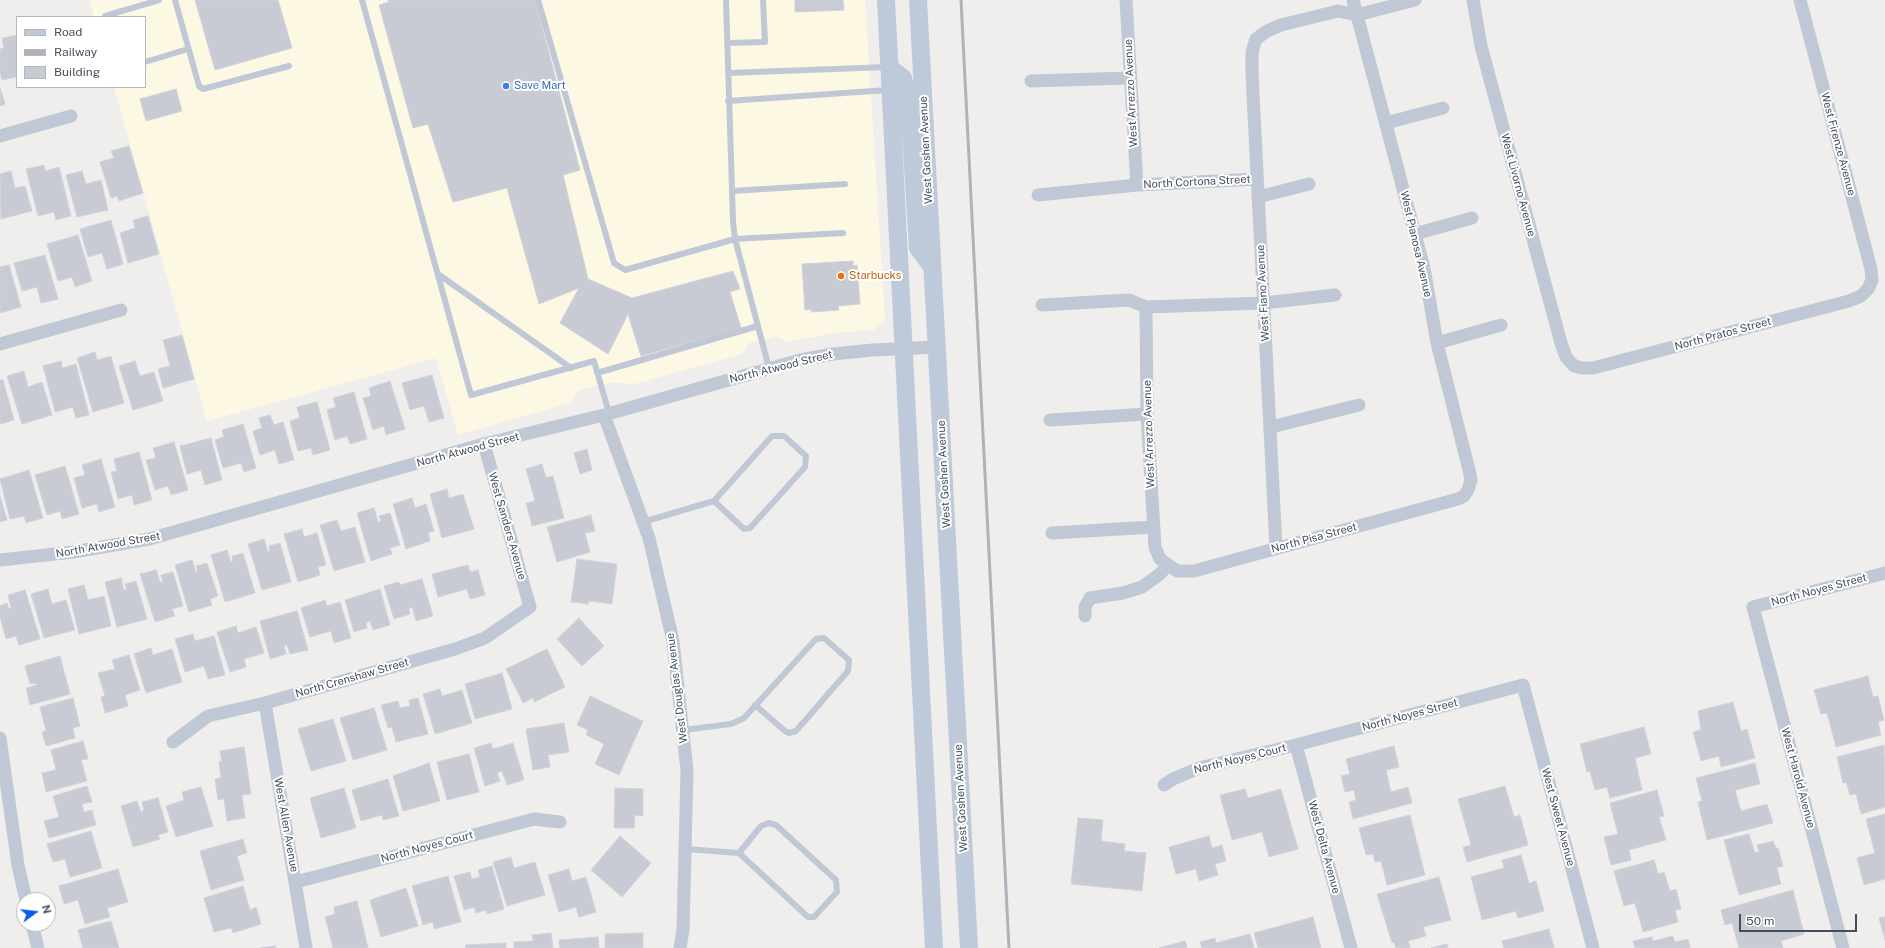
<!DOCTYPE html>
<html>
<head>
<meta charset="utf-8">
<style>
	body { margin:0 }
	#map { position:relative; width:1885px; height:948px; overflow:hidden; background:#f0eded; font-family:"Public Sans",sans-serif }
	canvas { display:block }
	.legend { position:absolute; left:16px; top:16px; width:130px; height:72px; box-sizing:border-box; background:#fff; border:1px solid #b4b9be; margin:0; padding:5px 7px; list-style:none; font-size:12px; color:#444f5c }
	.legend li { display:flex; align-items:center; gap:8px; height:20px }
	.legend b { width:20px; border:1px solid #b4b9be }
	.north { position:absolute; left:16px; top:892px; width:40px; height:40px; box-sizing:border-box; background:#fff; border:1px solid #b4b9be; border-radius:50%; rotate:75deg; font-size:11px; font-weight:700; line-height:16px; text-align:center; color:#444f5c }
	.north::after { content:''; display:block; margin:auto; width:14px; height:18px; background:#095aef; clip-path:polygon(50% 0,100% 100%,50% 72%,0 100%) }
	.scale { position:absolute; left:1739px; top:914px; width:118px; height:18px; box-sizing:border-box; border:2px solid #444f5c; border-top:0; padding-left:5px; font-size:12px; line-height:14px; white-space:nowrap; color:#444f5c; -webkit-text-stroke:3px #fff; paint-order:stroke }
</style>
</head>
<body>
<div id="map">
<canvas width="1885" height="948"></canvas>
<ul class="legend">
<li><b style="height:5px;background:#bec9d9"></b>Road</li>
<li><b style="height:5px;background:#afb2b9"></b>Railway</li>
<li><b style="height:11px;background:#c9cbd4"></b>Building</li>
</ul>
<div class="north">N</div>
<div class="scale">50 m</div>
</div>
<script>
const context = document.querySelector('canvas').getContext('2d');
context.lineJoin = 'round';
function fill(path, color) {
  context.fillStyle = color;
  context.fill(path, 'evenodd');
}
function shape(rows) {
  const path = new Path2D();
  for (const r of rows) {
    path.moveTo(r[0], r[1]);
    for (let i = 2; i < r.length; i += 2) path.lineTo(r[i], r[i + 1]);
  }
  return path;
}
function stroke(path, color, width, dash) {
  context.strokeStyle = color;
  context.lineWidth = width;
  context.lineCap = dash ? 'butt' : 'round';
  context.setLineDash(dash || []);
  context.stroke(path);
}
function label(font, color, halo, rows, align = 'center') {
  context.font = font + ' "Public Sans",sans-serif';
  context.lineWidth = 4;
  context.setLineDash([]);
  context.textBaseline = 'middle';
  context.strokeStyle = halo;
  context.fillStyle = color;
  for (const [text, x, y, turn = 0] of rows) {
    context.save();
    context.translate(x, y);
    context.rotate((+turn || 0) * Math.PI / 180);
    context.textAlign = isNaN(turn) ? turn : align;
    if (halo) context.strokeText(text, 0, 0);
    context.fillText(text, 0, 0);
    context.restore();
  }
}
fill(shape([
	[90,0,865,0,885,320,873,330,834,333,787,342,776,336,749,343,742,354,631,385,614,382,579,390,570,403,458,435,436,358,207,421,114,87,145,87,145,17,94,17]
]), '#fdf8e4');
const building = shape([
	[195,0,278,0,292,48,215,70,195,0],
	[388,0,535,0,580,170,563,175,588,279,632,298,733,271,740,289,730,292,741,328,641,356,628,314,608,354,560,323,579,288,539,304,507,188,453,202,428,124,413,128,379,5,389,2,388,0],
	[795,0,843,0,844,10,795,12,795,0],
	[17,35,17,81,16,77,2,80,0,73,0,49,4,48,2,38,17,35],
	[0,88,5,104,0,106,0,88],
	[176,89,182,111,146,121,140,99,176,89],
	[129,146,143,193,119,201,117,196,111,198,100,162,114,158,111,151,129,146],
	[44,165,45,171,59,167,71,216,56,220,54,212,38,216,26,169,44,165],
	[11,171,15,188,25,186,32,211,1,219,0,174,11,171],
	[82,171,86,184,101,180,108,210,77,217,66,175,82,171],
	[148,216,159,254,128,263,120,233,135,228,133,220,148,216],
	[111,220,123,264,107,269,102,253,88,257,80,229,111,220],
	[78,235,92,281,75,287,72,277,58,281,47,244,78,235],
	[45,255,58,299,41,303,37,287,22,291,14,263,45,255],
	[853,261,853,266,857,265,860,304,838,306,839,310,811,312,811,309,805,310,802,264,853,261],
	[9,265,21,307,0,313,0,267,9,265],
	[182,335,194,379,163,388,158,369,170,366,163,340,182,335],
	[95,352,97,360,111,356,124,403,93,412,77,358,95,352],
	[61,361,62,368,76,364,89,415,76,418,73,407,55,412,43,366,61,361],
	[135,361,140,376,154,372,163,401,133,410,119,366,135,361],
	[24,371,28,387,42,382,52,415,22,424,7,376,24,371],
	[432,375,444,418,429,422,424,406,410,410,402,383,432,375],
	[0,380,3,380,14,420,0,424,0,380],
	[390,381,405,429,386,435,384,426,373,430,363,398,371,396,369,388,390,381],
	[354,392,367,439,350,444,347,436,335,440,327,410,336,407,333,398,354,392],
	[317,402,330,450,313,455,311,448,298,451,290,421,300,418,297,407,317,402],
	[270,415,274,425,283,422,294,460,279,464,275,450,260,455,253,431,262,428,259,418,270,415],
	[243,424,256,468,244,472,241,463,223,468,215,440,224,437,222,430,243,424],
	[211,438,222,480,205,485,201,470,187,474,180,446,211,438],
	[174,442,188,490,171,495,168,486,155,490,146,460,156,458,153,448,174,442],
	[587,449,592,470,580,474,574,453,587,449],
	[139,452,152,500,134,505,132,495,118,499,111,472,117,471,114,459,139,452],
	[101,459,115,507,99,512,97,504,82,508,74,478,85,475,82,465,101,459],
	[542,464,546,478,553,476,564,518,532,526,526,503,535,501,526,469,542,464],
	[65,466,79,514,62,519,60,511,47,515,35,475,65,466],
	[29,470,43,518,26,523,24,516,10,519,0,479,29,470],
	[447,489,449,498,463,494,474,529,442,538,430,494,447,489],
	[0,496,7,520,0,522,0,496],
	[412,498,415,508,426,504,434,531,428,533,430,541,406,549,393,504,412,498],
	[374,508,378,522,381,521,379,516,390,513,400,545,390,548,392,554,371,561,357,513,374,508],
	[591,515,595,531,585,533,590,552,557,562,547,527,591,515],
	[337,520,341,531,355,527,365,562,334,571,320,525,337,520],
	[302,529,304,537,317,533,326,565,318,567,320,575,298,582,284,534,302,529],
	[264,539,268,552,270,551,269,546,280,543,291,582,262,590,248,544,264,539],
	[227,550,231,562,233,561,232,556,243,553,255,593,225,602,211,555,227,550],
	[577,559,617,564,612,604,589,601,588,604,571,602,577,559],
	[192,560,196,572,198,571,196,566,207,563,218,596,210,599,212,605,189,612,175,565,192,560],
	[468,565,470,572,478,570,485,595,470,599,467,589,438,597,432,574,468,565],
	[156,570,160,582,163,582,161,575,173,572,183,606,172,609,175,616,155,622,140,574,156,570],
	[121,578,124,590,127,590,125,584,136,581,147,619,117,627,105,582,121,578],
	[422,579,433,616,416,621,412,607,409,608,410,614,394,619,384,586,399,582,400,585,422,579],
	[84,585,88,600,104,596,111,626,79,634,68,589,84,585],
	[48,589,52,604,66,600,75,630,44,638,31,594,48,589],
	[380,589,390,625,373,630,370,621,366,623,367,628,354,632,345,600,380,589],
	[25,590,40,639,19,645,16,636,6,639,0,617,0,606,7,603,9,609,11,608,8,595,25,590],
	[325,600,327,606,340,602,351,638,334,643,331,631,310,637,301,608,325,600],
	[297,611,308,650,290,654,287,645,284,646,286,654,270,659,260,621,297,611],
	[579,618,604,646,582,666,557,639,579,618],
	[236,626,238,633,256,627,264,653,244,659,246,667,230,672,217,632,236,626],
	[193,634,195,641,214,636,225,675,208,679,204,666,185,672,175,639,193,634],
	[151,648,153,655,172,649,182,682,146,693,134,654,151,648],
	[547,649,565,687,534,702,533,698,523,703,506,669,547,649],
	[129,655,140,690,125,695,128,706,105,713,101,697,105,696,98,673,115,669,112,660,129,655],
	[60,656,70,694,30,705,26,688,37,685,36,683,30,684,25,666,60,656],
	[502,673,512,709,475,719,465,684,502,673],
	[1868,676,1873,697,1878,696,1884,720,1878,722,1881,735,1836,747,1827,713,1821,714,1814,690,1868,676],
	[440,689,442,696,462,690,472,723,435,734,423,694,440,689],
	[590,696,643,721,619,775,595,764,604,744,586,735,588,730,577,725,590,696],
	[73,698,80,726,73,728,75,738,46,746,42,732,46,731,40,707,73,698],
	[418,698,428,734,396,742,392,727,388,728,381,705,398,701,400,708,410,706,409,700,418,698],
	[1733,702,1741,731,1747,729,1755,758,1721,767,1719,756,1701,761,1693,732,1701,730,1698,711,1733,702],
	[374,708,387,750,353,760,340,718,374,708],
	[333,719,346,761,311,771,298,729,333,719],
	[564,723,569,752,548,755,550,767,533,770,526,729,564,723],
	[1644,727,1651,754,1635,758,1642,790,1610,798,1607,787,1595,790,1590,771,1587,772,1580,744,1644,727],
	[83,741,88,759,81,760,87,781,46,792,42,773,56,770,51,750,83,741],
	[491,743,493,749,513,743,524,780,507,785,502,771,497,773,500,781,485,786,474,748,491,743],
	[1884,745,1885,807,1861,814,1856,794,1850,795,1846,782,1843,783,1837,757,1884,745],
	[1394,746,1399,767,1386,770,1391,792,1408,787,1412,803,1353,819,1349,802,1356,800,1354,790,1345,792,1341,776,1350,774,1346,759,1394,746],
	[244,747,251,794,242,795,245,818,227,821,224,799,218,800,215,779,221,778,219,762,222,762,220,751,244,747],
	[469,754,479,792,447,800,437,762,469,754],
	[429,763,440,801,403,811,393,776,429,763],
	[1755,763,1760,784,1735,790,1741,811,1767,804,1773,823,1707,840,1698,802,1702,801,1696,778,1755,763],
	[388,779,399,816,383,820,382,815,361,821,352,790,388,779],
	[87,786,92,802,82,804,84,812,92,810,96,825,49,838,44,821,59,817,53,796,87,786],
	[1505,786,1514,817,1520,815,1528,845,1467,862,1463,847,1471,845,1458,799,1505,786],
	[201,787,213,826,176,837,166,806,184,800,182,792,201,787],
	[344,788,356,828,321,838,310,798,344,788],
	[615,788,643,789,643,816,635,815,634,828,614,828,615,788],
	[1245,789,1248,798,1281,789,1298,849,1269,857,1262,832,1232,840,1220,795,1245,789],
	[1657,790,1664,816,1659,817,1666,840,1629,850,1631,860,1611,865,1604,837,1618,834,1610,803,1657,790],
	[158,798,168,832,158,835,160,839,133,847,121,806,137,801,141,812,144,811,142,802,158,798],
	[1885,814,1885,879,1864,885,1857,858,1875,853,1866,819,1885,814],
	[1410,815,1425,875,1387,885,1381,861,1375,862,1373,854,1366,855,1359,828,1410,815],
	[1078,818,1103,820,1101,841,1125,844,1124,851,1146,853,1142,891,1071,884,1078,818],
	[91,831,102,868,70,877,65,859,53,862,47,844,91,831],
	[1749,834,1755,853,1759,852,1757,845,1773,841,1776,848,1778,848,1783,866,1777,868,1781,884,1739,895,1724,840,1749,834],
	[620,836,651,863,622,897,591,870,620,836],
	[1209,836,1212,848,1222,845,1226,861,1215,864,1218,875,1199,881,1196,869,1176,874,1169,847,1209,836],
	[243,839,247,853,237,856,244,880,211,890,200,851,243,839],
	[1521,855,1529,883,1536,881,1544,911,1518,918,1516,911,1482,920,1471,877,1504,868,1502,860,1521,855],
	[511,857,514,868,535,862,545,895,507,906,493,862,511,857],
	[1654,860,1658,874,1664,872,1670,891,1676,889,1681,909,1675,910,1678,922,1643,932,1635,903,1624,906,1614,871,1654,860],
	[492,866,504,909,487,914,486,910,476,913,474,907,464,910,454,876,470,872,472,879,480,877,478,870,492,866],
	[118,869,128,902,107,908,110,917,85,924,78,900,64,904,59,886,118,869],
	[569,869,572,881,586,877,596,912,579,917,576,907,559,912,548,875,569,869],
	[448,876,461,922,434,929,433,922,423,925,412,886,448,876],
	[1439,877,1451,920,1423,927,1426,936,1408,941,1410,948,1396,948,1394,942,1392,943,1377,894,1439,877],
	[243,886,250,910,256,907,261,924,233,933,231,928,214,932,204,898,243,886],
	[406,888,418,926,381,937,370,900,406,888],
	[1793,890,1804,934,1781,941,1783,948,1739,948,1732,923,1725,925,1721,910,1793,890],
	[357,901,368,948,333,948,325,917,335,914,334,907,357,901],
	[1313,917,1321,948,1258,948,1254,933,1313,917],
	[1885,917,1885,940,1879,918,1885,917],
	[111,921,119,948,83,948,78,930,111,921],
	[1549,929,1554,948,1504,948,1502,941,1549,929],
	[551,933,553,948,514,948,514,942,533,941,532,935,551,933],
	[643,933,643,948,605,948,605,934,643,933],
	[1250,934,1254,948,1202,948,1200,942,1215,938,1216,943,1250,934],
	[1673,936,1675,942,1688,939,1690,948,1635,948,1633,941,1652,937,1653,941,1673,936],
	[598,937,599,948,560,948,559,940,598,937],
	[1185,941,1187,948,1159,948,1185,941],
	[506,943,506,948,466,948,465,945,506,943],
	[1447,944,1448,948,1431,948,1447,944],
	[275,946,275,948,260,948,275,946]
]);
fill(building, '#c9cbd4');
stroke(building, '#d1d3da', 1);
stroke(shape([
	[175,0,199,86,203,89,289,66],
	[362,0,471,395,594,361,609,413],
	[538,0,614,263,625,270,735,239,843,233],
	[726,0,733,221,735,239,769,368],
	[105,16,159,0],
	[727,43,765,42,763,0],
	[145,62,188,49],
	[728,73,887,67],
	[728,101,888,90],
	[732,191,845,184],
	[438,274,571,368],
	[597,373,758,326],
	[643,522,714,501,744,529,750,528,805,467,806,456,784,436,772,436,714,501],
	[683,730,731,724,744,718,816,639,824,638,849,660,848,671,796,731,789,733,785,731,755,705],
	[685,849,739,853,808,917,814,917,837,892,836,880,776,825,769,823,761,826,739,853]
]), '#bfc8d4', 6);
stroke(shape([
	[1126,0,1137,185],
	[1473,0,1481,46,1561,343,1566,357,1574,366,1582,368,1593,368,1849,301,1861,296,1868,289,1872,280,1871,269,1800,0],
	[1031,81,1129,78],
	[1386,123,1443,108],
	[0,136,71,116],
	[1038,195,1137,185,1257,179],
	[1258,197,1309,184],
	[1415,234,1472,218],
	[1042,305,1129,300,1146,307,1264,303,1335,295],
	[1146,307,1147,414,1155,547,1160,559,1177,571,1194,571,1458,499,1464,496,1468,490,1471,480,1469,470,1437,343,1424,268,1353,0],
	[1437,343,1501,325],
	[0,344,121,310],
	[604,415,649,538,673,641,687,771,683,930,680,948],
	[1050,420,1147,414],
	[1271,427,1359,405],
	[1052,533,1153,527],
	[1276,548,1252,74,1252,52,1256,39,1267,31,1281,25,1338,11,1357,15,1415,0],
	[0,560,73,552,149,539,484,444,604,415,800,360,833,354,873,350,937,347],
	[1085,616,1085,607,1090,598,1123,593,1142,587,1160,574,1168,565],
	[265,703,306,948],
	[0,738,18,865,26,900],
	[173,742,208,716,265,703,455,649,485,638,530,607,484,444],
	[1296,745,1351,948],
	[1164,785,1173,779,1199,768,1296,745,1523,685,1593,948],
	[296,882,534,819,560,822],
	[32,924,38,948],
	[1843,948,1753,607,1885,573]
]), '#bfc8d4', 13);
stroke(shape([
	[886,0,934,948],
	[918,0,969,948],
	[889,67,903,78,909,102,918,248,932,267]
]), '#bec9d9', 18);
stroke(shape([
	[961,0,1009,948]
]), '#afb2b9', 3);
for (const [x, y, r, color] of [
	[506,86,4,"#3f7fe0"],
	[841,276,4,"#e8710a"]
]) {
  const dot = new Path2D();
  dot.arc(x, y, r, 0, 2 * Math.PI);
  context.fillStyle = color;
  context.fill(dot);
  stroke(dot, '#fff', 1.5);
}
label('11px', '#366cbe', '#fff', [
	["Save Mart",514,86]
], 'left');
label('11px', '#444f5c', '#fff', [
	["West Arrezzo Avenue",1131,93,-93],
	["West Firenze Avenue",1838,144,75],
	["West Goshen Avenue",926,150,-93],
	["North Cortona Street",1197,182,-3],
	["West Livorno Avenue",1518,185,75],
	["West Pianosa Avenue",1416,244,77],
	["West Fiano Avenue",1263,293,-93],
	["North Pratos Street",1723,334,-15],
	["North Atwood Street",781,367,-14],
	["West Arrezzo Avenue",1149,434,-92],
	["North Atwood Street",468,450,-15],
	["West Goshen Avenue",944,474,-93],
	["West Sanders Avenue",507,526,74],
	["North Pisa Street",1314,538,-15],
	["North Atwood Street",108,545,-10],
	["North Noyes Street",1819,590,-15],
	["North Crenshaw Street",352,678,-16],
	["West Douglas Avenue",677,688,-97],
	["North Noyes Street",1410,715,-15],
	["North Noyes Court",1240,759,-14],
	["West Harold Avenue",1798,778,75],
	["West Goshen Avenue",961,798,-93],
	["West Sweet Avenue",1558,817,75],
	["West Allen Avenue",286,825,80],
	["North Noyes Court",427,847,-15],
	["West Delta Avenue",1324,847,75]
]);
label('11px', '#c56008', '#fff', [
	["Starbucks",849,276]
], 'left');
</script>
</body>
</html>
